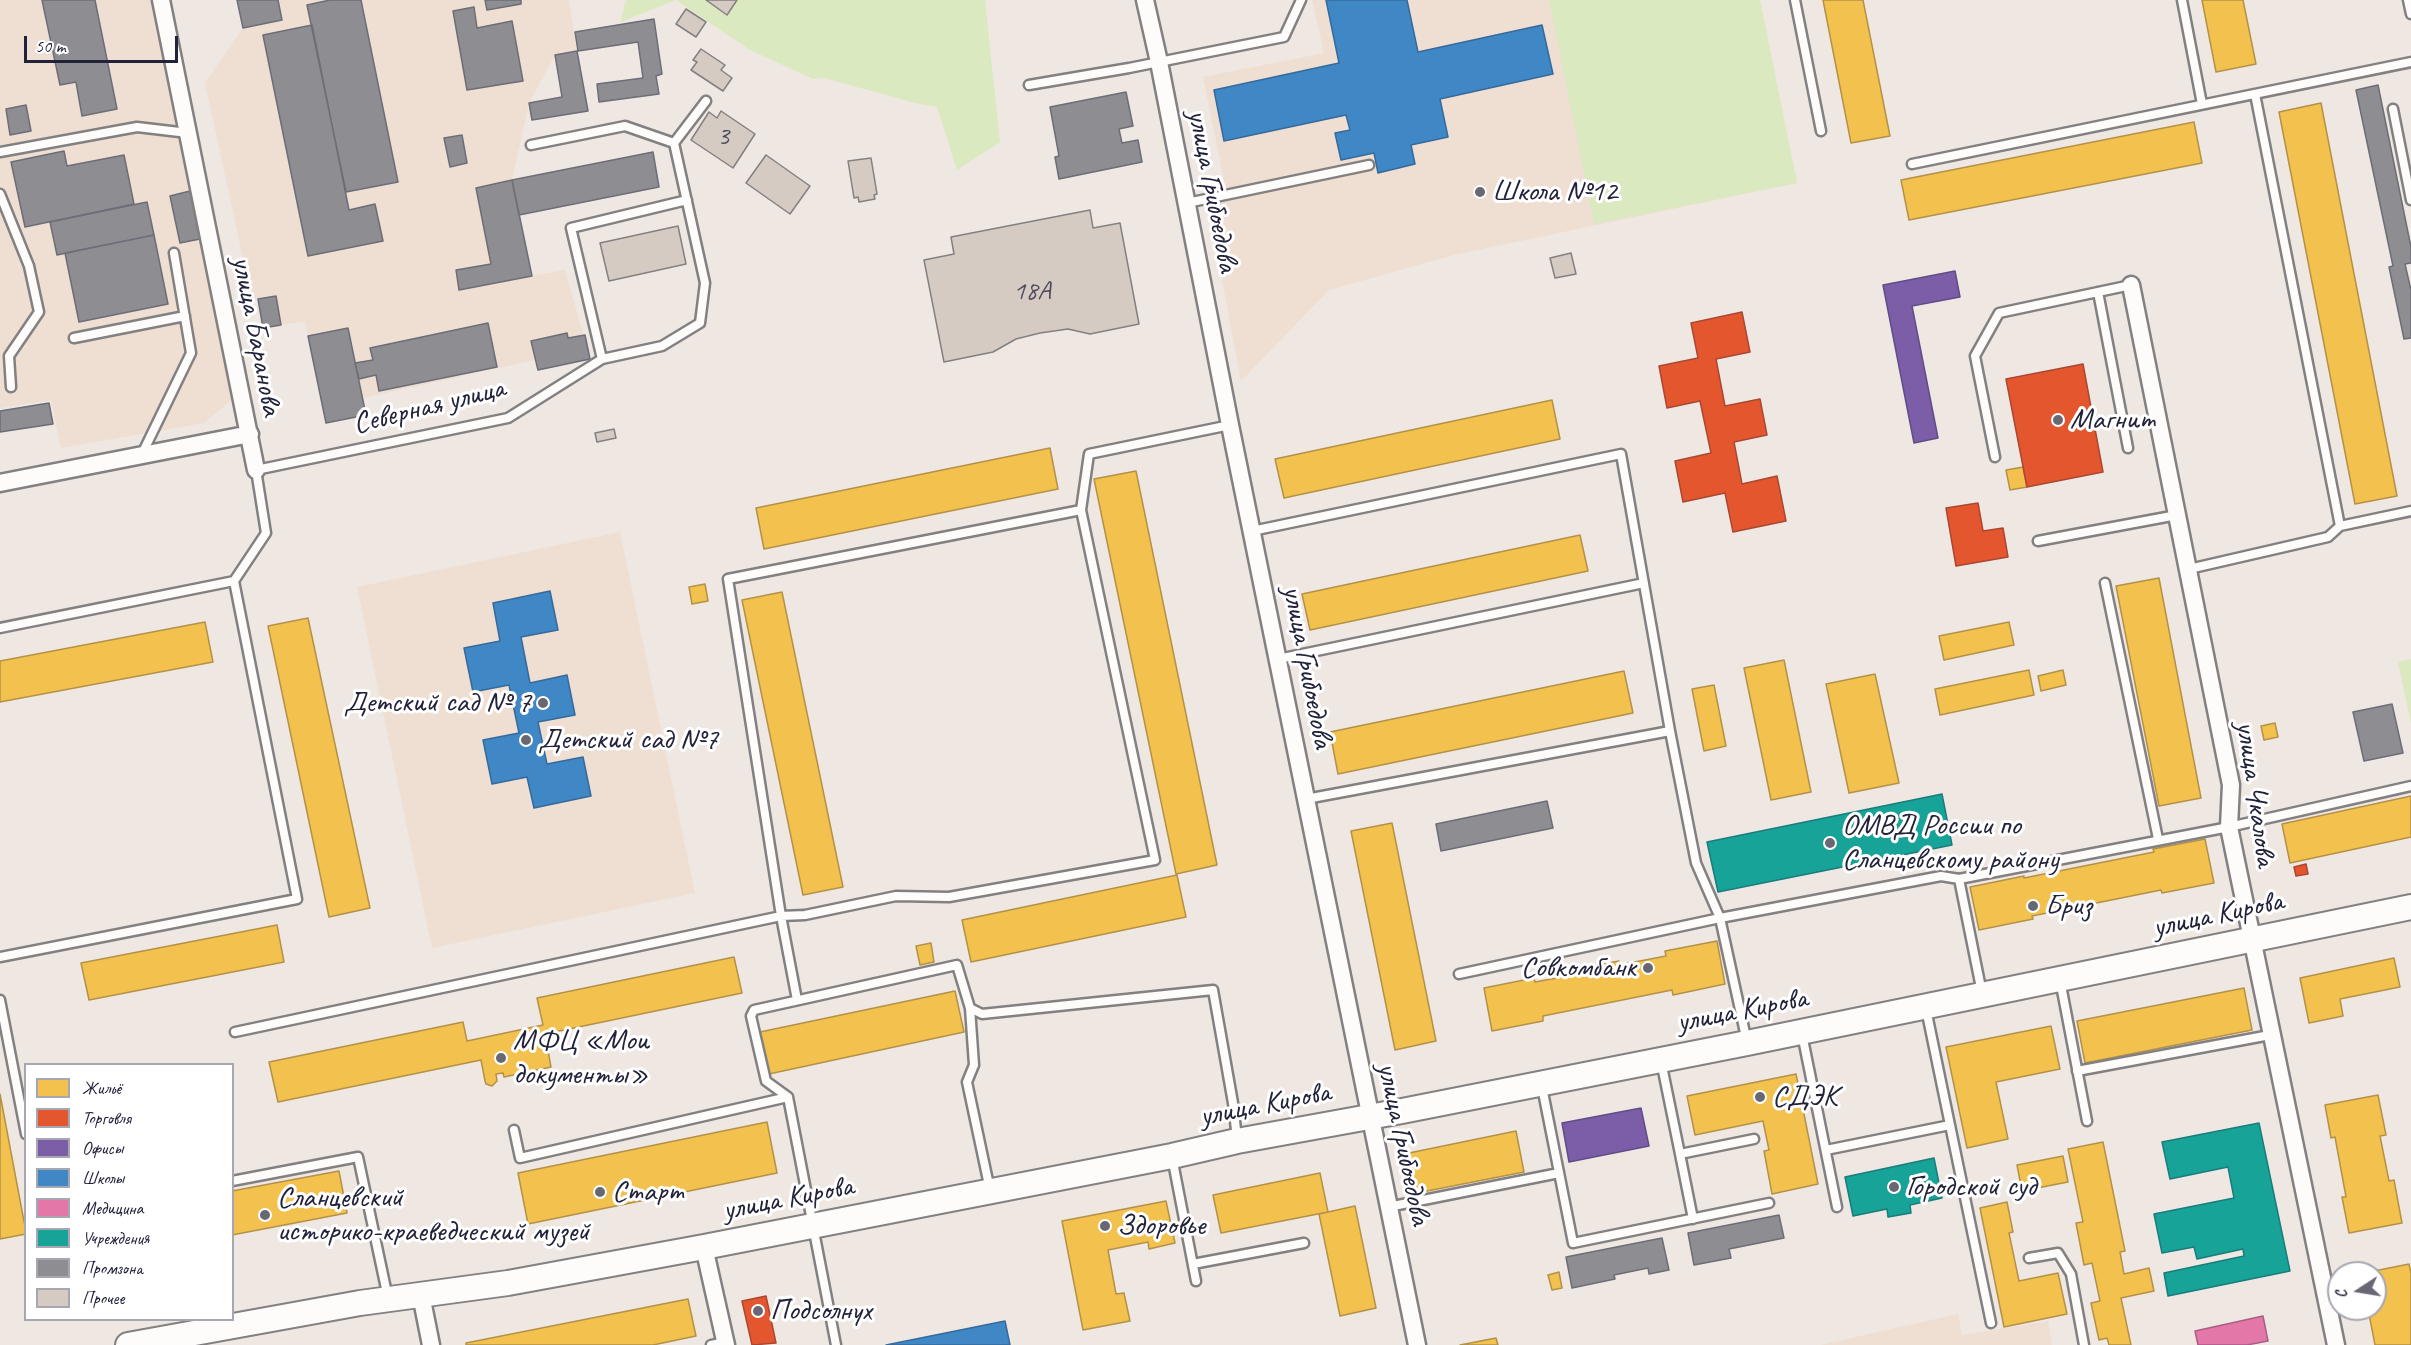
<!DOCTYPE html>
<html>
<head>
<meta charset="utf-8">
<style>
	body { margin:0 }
	#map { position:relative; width:2411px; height:1345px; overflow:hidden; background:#efe8e2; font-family:Caveat,sans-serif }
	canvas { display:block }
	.legend { position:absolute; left:24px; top:1063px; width:210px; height:258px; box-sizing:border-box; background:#fff; border:2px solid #a7a7b1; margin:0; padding:8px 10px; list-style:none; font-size:18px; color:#22223b }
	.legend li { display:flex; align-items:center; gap:12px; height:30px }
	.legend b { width:30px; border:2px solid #a7a7b1 }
	.north { position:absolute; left:2327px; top:1261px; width:60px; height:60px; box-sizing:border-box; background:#fff; border:2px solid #a7a7b1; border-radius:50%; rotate:258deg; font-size:16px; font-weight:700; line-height:24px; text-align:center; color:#22223b }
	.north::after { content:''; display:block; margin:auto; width:21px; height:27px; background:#6a6775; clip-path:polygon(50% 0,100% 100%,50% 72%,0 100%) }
	.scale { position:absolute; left:24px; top:36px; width:154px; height:27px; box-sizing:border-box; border:3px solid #22223b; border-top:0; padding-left:8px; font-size:18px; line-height:21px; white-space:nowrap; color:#22223b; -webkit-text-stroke:4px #fff; paint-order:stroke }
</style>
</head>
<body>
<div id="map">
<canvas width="2411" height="1345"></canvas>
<ul class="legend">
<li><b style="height:16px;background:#f2c14e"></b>Жильё</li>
<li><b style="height:16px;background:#e4572e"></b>Торговля</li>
<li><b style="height:16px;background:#7b5ea7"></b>Офисы</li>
<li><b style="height:16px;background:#3f88c5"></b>Школы</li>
<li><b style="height:16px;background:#e377a8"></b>Медицина</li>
<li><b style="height:16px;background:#17a398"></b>Учреждения</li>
<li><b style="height:16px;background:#8d8d92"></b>Промзона</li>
<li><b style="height:16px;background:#d6cbc2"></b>Прочее</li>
</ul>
<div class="north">С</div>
<div class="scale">50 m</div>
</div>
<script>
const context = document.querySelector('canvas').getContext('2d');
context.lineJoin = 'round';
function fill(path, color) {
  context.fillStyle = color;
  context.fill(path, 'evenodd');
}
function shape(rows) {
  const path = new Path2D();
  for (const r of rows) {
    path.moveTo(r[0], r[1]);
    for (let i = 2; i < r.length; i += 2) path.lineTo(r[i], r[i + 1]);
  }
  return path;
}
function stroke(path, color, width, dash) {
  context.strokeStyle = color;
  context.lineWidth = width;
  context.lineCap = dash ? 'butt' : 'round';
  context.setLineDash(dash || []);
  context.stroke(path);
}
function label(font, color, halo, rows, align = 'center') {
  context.font = font + ' Caveat,sans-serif';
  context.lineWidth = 6;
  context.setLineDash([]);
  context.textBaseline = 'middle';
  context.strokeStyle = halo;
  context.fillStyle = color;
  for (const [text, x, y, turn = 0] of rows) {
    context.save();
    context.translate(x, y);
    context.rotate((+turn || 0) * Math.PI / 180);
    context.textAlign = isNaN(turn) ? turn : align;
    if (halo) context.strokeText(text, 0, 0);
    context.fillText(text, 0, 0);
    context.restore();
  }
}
fill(shape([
	[0,0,154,0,234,398,204,423,61,448,51,400,0,408],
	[237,0,569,0,577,51,555,55,529,103,512,180,532,276,565,270,590,359,538,370,535,360,363,398,366,415,326,423,305,321,263,328,258,300,252,300,205,83,243,28],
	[1312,0,1760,0,1797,183,1454,255,1329,290,1241,381,1204,185,1224,180,1203,77,1324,53],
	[620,532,695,893,432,948,357,587],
	[1958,1314,1962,1335,2048,1321,2052,1345,1820,1345]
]), '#eedfd2');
fill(shape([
	[628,0,985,0,1000,142,957,170,937,107,915,103,824,78,813,79,750,50,676,0,621,22,625,2],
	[1549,0,1760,0,1797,183,1594,224],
	[2411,659,2411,724,2398,662]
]), '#dae9bf');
const homes = shape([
	[1823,0,1863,0,1890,136,1851,143,1823,0],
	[2202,0,2243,0,2256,64,2216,72,2202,0],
	[2321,103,2397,496,2355,504,2279,112,2321,103],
	[2194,122,2202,163,1909,220,1901,180,2194,122],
	[1552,400,1560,439,1284,498,1275,459,1552,400],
	[1050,448,1058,489,764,549,756,508,1050,448],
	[2023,467,2027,487,2010,490,2006,470,2023,467],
	[1136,471,1217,865,1176,874,1094,479,1136,471],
	[1580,535,1588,571,1310,630,1302,594,1580,535],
	[2159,578,2201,798,2159,806,2116,586,2159,578],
	[705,584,708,601,692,604,689,587,705,584],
	[782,592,843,887,803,895,742,600,782,592],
	[308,618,370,908,329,917,268,626,308,618],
	[205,622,213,662,0,702,0,661,205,622],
	[2009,622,2014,645,1944,660,1939,636,2009,622],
	[1784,660,1811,792,1771,800,1744,668,1784,660],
	[2029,670,2034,695,1940,715,1935,689,2029,670],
	[2063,670,2066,685,2041,691,2038,676,2063,670],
	[1624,671,1633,713,1338,774,1330,732,1624,671],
	[1875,674,1899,783,1849,793,1826,684,1875,674],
	[1714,685,1726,746,1704,751,1692,689,1714,685],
	[2275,723,2278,737,2264,740,2261,726,2275,723],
	[2411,796,2411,837,2290,863,2282,824,2411,796],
	[1392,823,1436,1041,1395,1050,1351,831,1392,823],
	[2205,839,2214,883,2162,893,2161,890,2032,916,2033,919,1979,930,1970,887,2024,876,2024,878,2154,852,2153,849,2205,839],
	[1177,875,1186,917,971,962,962,920,1177,875],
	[277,925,284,962,89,1000,81,963,277,925],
	[1717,941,1725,984,1673,995,1672,990,1543,1016,1543,1021,1492,1031,1484,988,1534,978,1535,982,1578,974,1577,969,1619,961,1619,965,1666,956,1665,951,1717,941],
	[931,943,934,962,920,965,916,946,931,943],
	[734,957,742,993,545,1034,551,1067,504,1077,503,1073,496,1074,497,1081,492,1086,486,1084,485,1081,481,1060,278,1102,269,1062,463,1022,467,1041,543,1025,537,998,734,957],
	[2394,958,2400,987,2340,999,2343,1016,2309,1023,2300,978,2394,958],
	[2244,988,2252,1030,2085,1063,2077,1021,2244,988],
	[955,991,964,1032,769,1074,760,1032,955,991],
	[2051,1026,2060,1069,1996,1082,2008,1139,1967,1148,1946,1047,2051,1026],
	[1796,1074,1818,1184,1772,1194,1764,1151,1769,1150,1763,1121,1695,1135,1687,1096,1796,1074],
	[0,1094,26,1232,26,1234,0,1239,0,1094],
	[2378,1095,2386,1135,2380,1136,2389,1181,2394,1180,2402,1223,2349,1233,2342,1197,2346,1197,2335,1137,2331,1138,2325,1105,2378,1095],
	[767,1122,777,1173,528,1224,518,1173,767,1122],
	[1516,1131,1524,1172,1417,1193,1409,1153,1516,1131],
	[2103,1142,2125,1251,2120,1252,2124,1274,2149,1268,2154,1291,2121,1298,2131,1345,2109,1345,2107,1338,2099,1340,2091,1303,2100,1301,2092,1263,2084,1265,2076,1223,2083,1222,2068,1149,2103,1142],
	[2063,1156,2068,1182,2022,1191,2017,1165,2063,1156],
	[339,1171,347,1213,232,1235,232,1191,339,1171],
	[1320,1173,1328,1212,1221,1233,1213,1195,1320,1173],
	[1166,1201,1175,1243,1149,1249,1148,1242,1108,1250,1116,1294,1124,1293,1130,1321,1083,1330,1062,1221,1166,1201],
	[2007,1202,2013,1232,2009,1233,2019,1281,2058,1273,2067,1314,2004,1327,1980,1208,2007,1202],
	[1355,1206,1376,1308,1340,1316,1319,1214,1355,1206],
	[2409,1264,2411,1273,2411,1345,2375,1345,2368,1309,2375,1309,2375,1273,2364,1273,2409,1264],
	[1559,1272,1562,1288,1552,1290,1548,1275,1559,1272],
	[688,1299,696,1336,653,1345,466,1345,466,1343,688,1299],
	[1496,1338,1498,1345,1460,1345,1496,1338]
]);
fill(homes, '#f2c14e');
stroke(homes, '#b49148', 1.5);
const shops = shape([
	[1742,312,1750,352,1716,359,1725,406,1760,399,1767,435,1734,442,1742,484,1777,476,1786,521,1733,532,1725,493,1683,502,1675,461,1711,453,1700,401,1667,408,1659,366,1698,358,1691,323,1742,312],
	[2083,364,2103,472,2027,487,2006,379,2083,364],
	[1978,503,1983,531,2003,528,2008,557,1956,566,1946,508,1978,503],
	[2306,864,2308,874,2296,876,2294,867,2306,864],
	[766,1296,776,1343,752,1345,742,1301,766,1296]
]);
fill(shops, '#e4572e');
stroke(shops, '#aa4732', 1.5);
const offices = shape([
	[1955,271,1960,297,1912,306,1938,438,1914,443,1883,285,1955,271],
	[1641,1108,1649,1146,1569,1162,1562,1123,1641,1108]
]);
fill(offices, '#7b5ea7');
stroke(offices, '#604c87', 1.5);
const schools = shape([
	[1326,0,1407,0,1418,52,1542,25,1553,74,1440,99,1448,137,1411,145,1415,164,1378,173,1374,153,1341,160,1335,133,1350,130,1346,115,1224,141,1214,90,1339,63,1326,0],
	[550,591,558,630,521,637,530,683,567,675,575,715,538,722,547,764,583,757,591,796,534,808,527,777,492,784,483,740,519,733,509,685,473,692,464,648,500,641,493,603,550,591],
	[1005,1321,1010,1345,886,1345,1005,1321]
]);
fill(schools, '#3f88c5');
stroke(schools, '#36699c', 1.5);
const health = shape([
	[2263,1316,2268,1341,2247,1345,2198,1345,2195,1331,2263,1316]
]);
fill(health, '#e377a8');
stroke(health, '#a95e87', 1.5);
const public = shape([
	[1942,794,1952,845,1718,892,1707,842,1942,794],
	[2259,1123,2290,1271,2168,1296,2164,1273,2244,1256,2243,1249,2197,1259,2194,1247,2162,1253,2154,1214,2234,1198,2228,1167,2170,1179,2162,1142,2259,1123],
	[1934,1158,1942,1198,1910,1205,1911,1213,1888,1217,1887,1209,1853,1216,1845,1177,1934,1158]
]);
fill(public, '#17a398');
stroke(public, '#1a7c7c', 1.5);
const industry = shape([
	[42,0,95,0,117,109,82,116,76,82,60,85,42,0],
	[237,0,278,0,282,20,243,28,237,0],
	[330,0,361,0,398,182,346,192,307,5,330,0],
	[485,0,521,0,521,4,487,10,485,0],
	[474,7,477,28,512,21,523,81,467,90,453,11,474,7],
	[654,19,662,74,656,76,659,94,599,102,597,84,643,78,638,42,578,51,575,32,654,19],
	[312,25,349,210,375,204,383,241,308,256,263,35,312,25],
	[577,51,588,111,532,120,529,103,562,97,555,55,577,51],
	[2378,85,2411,247,2411,263,2405,264,2411,290,2411,338,2404,339,2389,267,2393,266,2356,90,2378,85],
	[1126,92,1133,126,1119,129,1122,143,1138,140,1142,162,1059,179,1055,157,1059,156,1050,107,1126,92],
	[26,105,31,131,10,135,6,109,26,105],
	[462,135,467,163,450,167,444,138,462,135],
	[64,151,67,166,124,155,134,204,25,227,11,162,64,151],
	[653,152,659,187,519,215,512,180,653,152],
	[512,180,532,276,459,290,456,270,491,264,476,188,512,180],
	[190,191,200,239,180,243,170,196,190,191],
	[147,202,154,235,57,255,50,222,147,202],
	[154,235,168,304,79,322,65,253,154,235],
	[276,296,281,325,263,328,258,299,276,296],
	[488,323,497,367,379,391,376,375,359,379,355,363,373,360,370,348,488,323],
	[348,328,366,415,326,423,308,336,348,328],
	[567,333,568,338,585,335,590,359,538,370,531,341,567,333],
	[49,403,53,424,0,432,0,411,49,403],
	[2392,704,2403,753,2364,761,2353,712,2392,704],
	[1547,801,1553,828,1441,851,1436,824,1547,801],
	[1779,1215,1784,1238,1729,1249,1731,1258,1694,1265,1688,1233,1779,1215],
	[1662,1238,1669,1270,1649,1274,1648,1268,1614,1275,1615,1279,1572,1288,1566,1257,1662,1238]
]);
fill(industry, '#8d8d92');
stroke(industry, '#6d6d78', 1.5);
const building = shape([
	[706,0,737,0,727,15,706,0],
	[686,9,706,22,696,37,676,24,686,9],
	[701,49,725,65,721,70,732,78,723,91,691,70,697,62,693,60,701,49],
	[721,111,755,134,733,168,691,140,709,112,717,118,721,111],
	[766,155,810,186,790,214,746,183,766,155],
	[871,158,877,194,874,195,875,199,859,202,858,197,854,198,848,161,871,158],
	[1090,210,1093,228,1120,223,1139,324,1090,334,1068,329,1040,333,1016,339,993,352,944,362,924,260,954,254,951,237,1090,210],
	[678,226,686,264,609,281,600,243,678,226],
	[1571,253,1576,274,1555,278,1550,258,1571,253],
	[614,429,616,438,597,442,595,433,614,429]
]);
fill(building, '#d6cbc2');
stroke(building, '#838082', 1.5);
const lane = shape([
	[1795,0,1821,131],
	[2182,0,2202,104],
	[2408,0,2411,14],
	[1029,85,1129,68,1284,37,1301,0],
	[2255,94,2340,526],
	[2393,109,2411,200],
	[674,143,706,101],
	[0,152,137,127,188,133],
	[1912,164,2411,62],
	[0,194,29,266,39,312,9,356,11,387],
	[1187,203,1369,165],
	[2098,292,2128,448],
	[74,338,185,316],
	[602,359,571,228,687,200],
	[141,456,191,353,174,253],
	[1995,457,1975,356,1999,313,2131,285],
	[1252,531,1621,454,1670,731,1696,863,1720,918,1747,1042],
	[2038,541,2177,515],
	[2189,569,2328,537,2340,526,2411,511],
	[2105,583,2158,839],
	[0,628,234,581],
	[1278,659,1644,583],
	[1306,799,1670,731],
	[1959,879,1982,993],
	[0,957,297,899,234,581,266,533,256,470,508,418,602,359,662,346,700,323,705,283,674,143,625,126,531,145],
	[1459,974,1720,918,1941,876,1959,879,2229,827,2411,786],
	[2060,980,2087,1121],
	[0,1000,26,1134],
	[797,1000,781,916,728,579,1081,510],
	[970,1008,974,1065,967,1082,990,1190],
	[1926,1009,1991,1323],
	[235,1032,781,916,805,915,896,896,949,897,1155,860,1081,510,1089,454,1230,425],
	[1802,1034,1837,1207],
	[1661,1061,1680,1154,1754,1139],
	[2077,1071,2270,1035],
	[1542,1087,1573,1243,1769,1203],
	[788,1097,766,1081,751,1016,754,1010,957,965,970,1008,982,1014,1213,990,1233,1103,1237,1139],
	[514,1130,520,1158,788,1097,836,1345],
	[1826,1150,1950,1125],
	[1680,1154,1693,1219],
	[1172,1157,1196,1281],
	[232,1181,358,1157,388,1298],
	[1388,1207,1559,1173],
	[2029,1258,2058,1253,2071,1274,2084,1345],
	[1193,1264,1304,1243],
	[711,1345,725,1342]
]);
const street = shape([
	[161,0,256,470],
	[1145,0,1159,62,1230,425,1417,1345],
	[2131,285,2231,785,2229,827,2336,1345],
	[0,483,250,434],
	[704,1247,726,1345],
	[421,1295,431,1345]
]);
const secondary = shape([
	[128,1345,360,1303,508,1283,704,1247,1172,1156,1237,1141,1402,1111,1747,1043,2411,907]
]);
stroke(lane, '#838082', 13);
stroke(street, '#838082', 21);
stroke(secondary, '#838082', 28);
stroke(lane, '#fdfcfb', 8);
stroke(street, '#fdfcfb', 16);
stroke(secondary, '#fdfcfb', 24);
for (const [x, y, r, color] of [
	[1480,192,6,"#6a6775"],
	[2058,420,6,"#6a6775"],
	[543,703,6,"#6a6775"],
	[526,740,6,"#6a6775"],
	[1830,843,6,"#6a6775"],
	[2033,906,6,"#6a6775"],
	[1648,968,6,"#6a6775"],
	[501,1058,6,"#6a6775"],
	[1760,1097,6,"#6a6775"],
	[1894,1187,6,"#6a6775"],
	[600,1192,6,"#6a6775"],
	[265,1215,6,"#6a6775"],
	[1105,1226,6,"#6a6775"],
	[758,1311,6,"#6a6775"]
]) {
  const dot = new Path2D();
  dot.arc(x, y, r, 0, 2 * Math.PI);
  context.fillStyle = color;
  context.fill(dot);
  stroke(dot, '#fff', 2);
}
label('27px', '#4f4c5d', null, [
	["3",723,137],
	["18А",1032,292]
]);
label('30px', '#22223b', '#fff', [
	["улица Грибоедова",1212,191,79],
	["улица Баранова",256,336,79],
	["Северная улица",429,407,-14],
	["улица Грибоедова",1307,667,79],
	["улица Чкалова",2255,794,82],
	["улица Кирова",2218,915,-12],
	["улица Кирова",1742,1011,-11],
	["улица Кирова",1265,1105,-11],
	["улица Грибоедова",1403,1144,78],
	["улица Кирова",788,1199,-11]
]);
label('30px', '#22223b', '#fff', [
	["Школа №12",1492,192],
	["Магнит",2070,420],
	["Детский сад № 7",531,703,"right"],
	["Детский сад №7",538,740],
	["ОМВД России по",1842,826],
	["Сланцевскому району",1842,860],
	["Бриз",2045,906],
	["Совкомбанк",1636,968,"right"],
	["МФЦ «Мои",513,1041],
	["документы»",513,1075],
	["СДЭК",1772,1097],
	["Городской суд",1906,1187],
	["Старт",612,1192],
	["Сланцевский",277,1198],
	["историко-краеведческий музей",277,1232],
	["Здоровье",1117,1226],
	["Подсолнух",770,1311]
], 'left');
</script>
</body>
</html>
